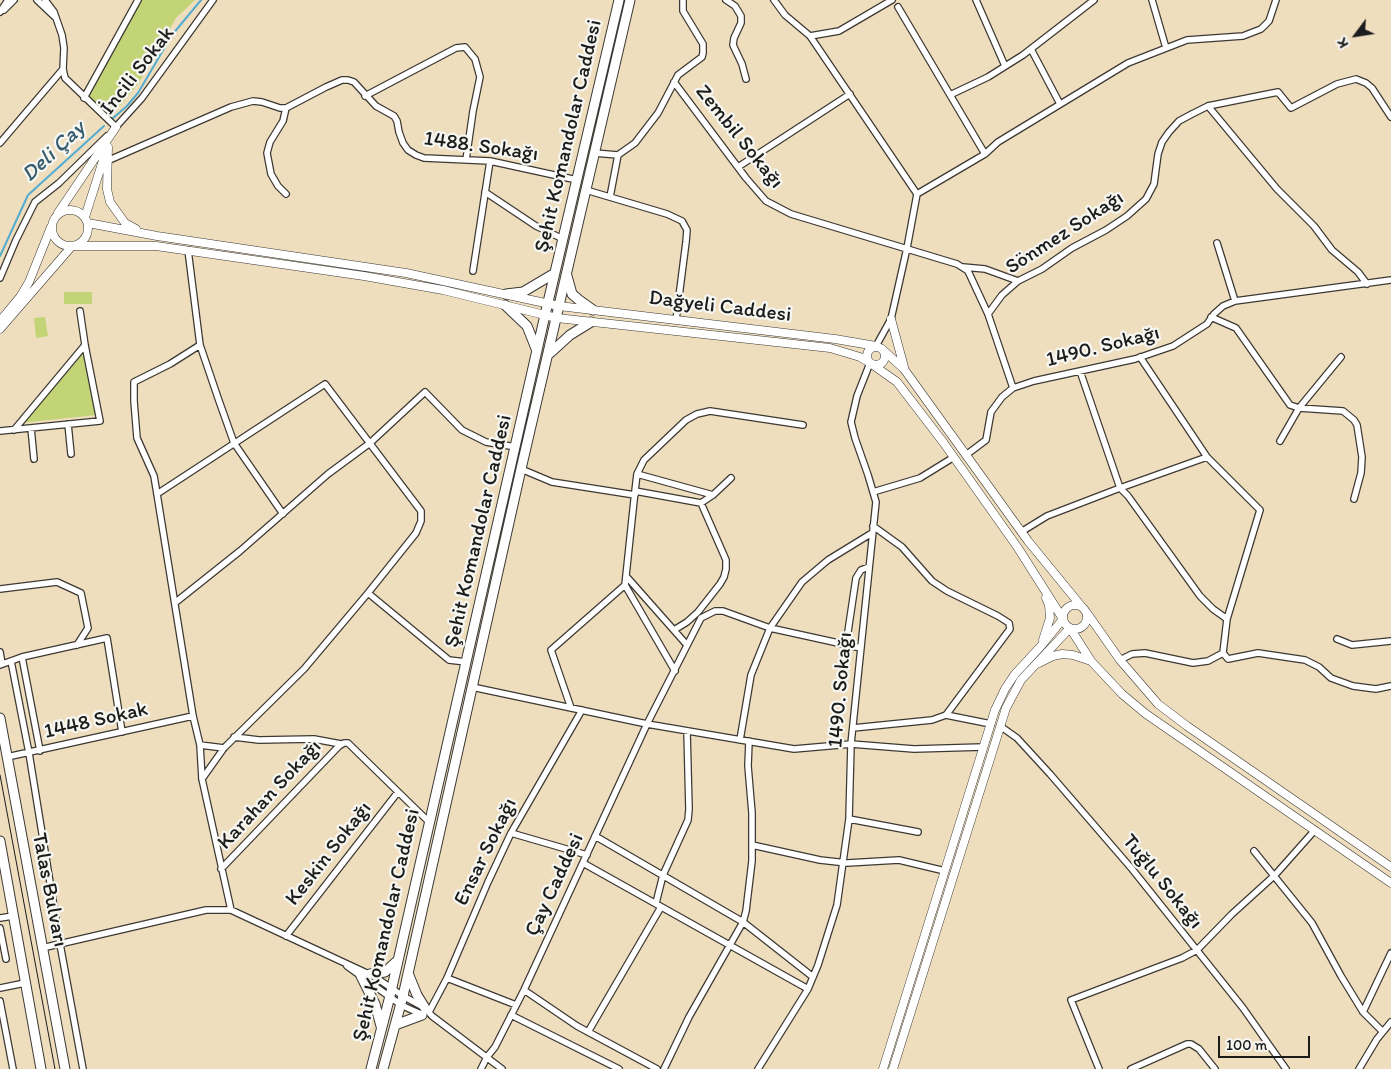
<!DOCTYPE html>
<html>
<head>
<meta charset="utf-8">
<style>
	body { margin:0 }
	#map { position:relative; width:1391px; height:1069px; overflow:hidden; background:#efdebd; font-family:Itim,sans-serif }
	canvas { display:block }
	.north { position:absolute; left:1331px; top:10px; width:50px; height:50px; -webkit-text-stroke:4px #f6f6f2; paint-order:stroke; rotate:239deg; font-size:14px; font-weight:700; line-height:20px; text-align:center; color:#1c1c1c }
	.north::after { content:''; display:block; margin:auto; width:18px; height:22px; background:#1c1c1c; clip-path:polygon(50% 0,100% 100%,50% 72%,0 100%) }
	.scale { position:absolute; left:1218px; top:1036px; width:92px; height:22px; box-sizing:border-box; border:2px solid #1c1c1c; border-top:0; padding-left:6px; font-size:15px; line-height:18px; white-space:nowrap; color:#1c1c1c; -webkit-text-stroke:4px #f6f6f2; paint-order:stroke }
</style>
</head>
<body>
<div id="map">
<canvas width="1391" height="1069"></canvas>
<div class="north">K</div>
<div class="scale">100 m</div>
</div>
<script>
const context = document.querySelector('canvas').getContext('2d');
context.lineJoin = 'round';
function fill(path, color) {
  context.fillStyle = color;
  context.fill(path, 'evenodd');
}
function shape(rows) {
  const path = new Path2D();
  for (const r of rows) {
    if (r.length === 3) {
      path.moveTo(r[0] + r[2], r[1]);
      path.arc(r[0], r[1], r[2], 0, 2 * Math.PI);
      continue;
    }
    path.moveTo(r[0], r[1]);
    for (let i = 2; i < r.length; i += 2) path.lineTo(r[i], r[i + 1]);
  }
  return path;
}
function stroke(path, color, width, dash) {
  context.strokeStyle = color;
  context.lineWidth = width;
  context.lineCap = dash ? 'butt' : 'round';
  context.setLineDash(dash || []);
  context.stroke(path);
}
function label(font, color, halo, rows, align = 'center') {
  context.font = font + ' Itim,sans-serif';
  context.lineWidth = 4.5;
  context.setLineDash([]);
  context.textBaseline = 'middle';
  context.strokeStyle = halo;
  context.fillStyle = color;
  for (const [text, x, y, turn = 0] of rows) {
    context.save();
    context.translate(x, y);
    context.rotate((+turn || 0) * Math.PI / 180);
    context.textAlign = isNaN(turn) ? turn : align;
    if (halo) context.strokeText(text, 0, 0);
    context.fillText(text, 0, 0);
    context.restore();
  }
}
fill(shape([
	[138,0,195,0,176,18,138,84,122,104,106,118,87,98,140,3],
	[64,292,92,292,92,304,64,304],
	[45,317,48,336,36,338,34,318],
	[84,348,96,415,21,423]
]), '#c3d476');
stroke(shape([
	[112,119,127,106,138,93,172,35,201,0],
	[0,256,28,195,104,126]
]), '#53acd0', 2);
const street = shape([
	[37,0,55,17],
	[45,0,54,12,62,35,64,48,63,69,65,78,116,127],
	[726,0,735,6,741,16,741,23,734,38,733,45,742,64,746,79],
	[774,0,785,15,810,36,917,194],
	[976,0,1005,66],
	[1152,0,1166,48],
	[898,7,985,154],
	[0,11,4,10,14,0],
	[0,12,8,0],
	[810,36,839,31,892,0],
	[1031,49,1060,104],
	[674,82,746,178,766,201,791,214,957,264,968,271,988,314,1013,388],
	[950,95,988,77,1023,55,1094,0],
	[365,96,456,48,465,47,475,59,480,77,473,111,466,160],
	[84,98,138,0],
	[1208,106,1277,189,1314,226,1332,250,1358,272,1367,284],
	[114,129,142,98,213,0],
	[0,143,63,69],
	[594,153,618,155,635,143,658,113,678,75,702,57,703,53,703,44,683,11,683,0],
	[107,161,231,107,253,101,262,102,280,108,286,108,326,87,342,80,348,80,354,82,376,106,394,116,397,121,399,132,403,143,408,150,416,155,424,158,490,161,577,180],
	[738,167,850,94],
	[586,190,667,214,682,221,687,230,686,242,676,320],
	[485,192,536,226,563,239],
	[286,194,278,186,271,174,267,153,270,142,283,121,286,108],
	[917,194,985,154,998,142,1128,63,1187,40,1243,36,1261,29,1269,21,1276,0],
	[610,197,618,155],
	[1217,243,1235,301],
	[188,250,200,345,218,398,234,443,283,514],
	[963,267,985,269,1018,281],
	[473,271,490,161],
	[0,278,16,240,35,202,59,183,107,136],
	[988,314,1002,295,1018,281,1042,269,1072,248,1106,230,1127,216,1146,199,1154,184,1158,154,1162,142,1169,132,1179,121,1192,114,1208,106,1278,92,1291,108,1337,84,1356,79,1366,83,1372,88,1391,117],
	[1211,317,1236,328,1290,405,1299,408,1343,411,1354,420,1357,425,1362,457,1361,473,1354,499],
	[876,346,891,319,907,248,917,194],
	[1140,357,1207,457,1260,510,1227,619,1223,653],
	[68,424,71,454],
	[31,428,34,459],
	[14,430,85,345],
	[0,431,100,421,85,345,80,311],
	[1280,441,1299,408,1341,357],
	[966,455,986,440,991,412,1002,397,1013,388,1034,381,1135,359,1173,346,1207,324,1214,314,1223,306,1235,301,1391,280],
	[1207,457,1120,488,1128,496,1200,596,1213,609,1227,619],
	[521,469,552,482,635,495],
	[637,474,713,495],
	[635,491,637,474,644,460,686,420,697,414,710,411,803,425],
	[873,492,920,478,954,457],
	[157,494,325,384,421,511,421,521,416,533,368,593],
	[873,526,902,547,932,581,947,591,998,616,1009,623,1010,629,946,715],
	[1021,532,1047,516,1120,488,1080,371],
	[626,576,687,645],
	[625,585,635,491,701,503,713,495,731,478],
	[0,589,57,582,81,593,88,628,77,645],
	[176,602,240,551,328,474,370,443,425,392,462,430,486,442,516,447],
	[674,630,687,622,698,612,720,584,724,577,726,569,726,560,723,553,701,503],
	[1337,639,1352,645,1391,641],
	[846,645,856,578,861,570,869,567],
	[0,652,2,664],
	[22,657,40,751],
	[1120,660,1132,654,1145,653,1193,663,1208,661,1223,653,1228,659,1258,653,1305,660,1319,667,1331,678,1353,686,1376,689,1391,686],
	[11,661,29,753,60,944,83,1069],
	[0,665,22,657,107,638,122,732],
	[472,687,647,724,794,749,851,744,914,749,983,747],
	[571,708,551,650,625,585,675,671],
	[1000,726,1017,738,1050,774,1132,869,1243,1008,1286,1069],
	[853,728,932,720,946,715,991,724],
	[234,737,259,740,314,739,341,744],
	[740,740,751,675,770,628,861,648],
	[200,745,224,748],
	[7,757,193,716],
	[202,779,224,748,304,669,368,593,449,660,466,662],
	[849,819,918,832],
	[511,833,587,855],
	[595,836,743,922,813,977],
	[752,845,820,860,847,863,899,860,945,871],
	[1254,851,1312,923,1341,976,1363,1012,1382,1031],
	[583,863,808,989],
	[221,869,339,746,344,743,348,743,429,822],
	[656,903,663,875,688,820,689,809,687,731],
	[231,910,375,977,403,996,425,1008,432,1016,502,1069],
	[0,918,13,916],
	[0,928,6,959],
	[286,936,398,792],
	[42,948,206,910,231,910,202,779,200,745,193,716,157,494,154,476,137,438,134,401,134,382,170,364,200,345],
	[347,966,401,1005,423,1015],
	[447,978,516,1005],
	[0,988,25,983],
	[524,990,577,1026,657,1069],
	[0,1001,13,1069],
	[429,1012,447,978,488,882,511,833,582,710],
	[1363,1012,1391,953],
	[511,1015,619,1069],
	[588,1032,661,907],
	[481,1069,487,1057,495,1047,524,990,647,724,701,618,715,611,723,611,770,628,802,582,828,560,872,533],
	[664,1069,689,1017,743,922,746,911,752,861,752,813,748,766,749,741],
	[758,1069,808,989,818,965,837,905,849,819,851,744,876,502,868,475,855,438,851,422,857,396,870,363],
	[1099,1069,1071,1000,1182,958,1197,950,1232,914,1275,875,1315,830],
	[1131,1069,1187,1044,1191,1044,1199,1049,1215,1069],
	[1359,1069,1377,1039,1391,1022]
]);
const secondary = shape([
	[108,147,107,189,110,202,125,223,136,229],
	[70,228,18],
	[58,213,116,127],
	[85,217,105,154],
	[88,223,157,236,406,273,559,306,835,339,876,346],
	[891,319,904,367],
	[0,321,20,297,29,282,51,227],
	[0,329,72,246,156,246,364,276,443,290,557,318,830,348,860,357,870,363],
	[876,356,9],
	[882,349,904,369,1028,541,1082,607],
	[873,365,897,382,943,442,1018,548,1063,619,1041,646,1015,674,1005,689,995,710,883,1069],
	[1075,617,12],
	[1087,613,1120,660,1158,704,1187,726,1391,867],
	[1043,640,1050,618,1049,605,1046,598],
	[1039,663,1053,656,1062,654,1073,655,1091,661],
	[893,1069,1006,708,1021,680,1070,628,1091,661,1122,694,1146,714,1391,883]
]);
const primary = shape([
	[567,276,572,294,579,300,593,310],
	[506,294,523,292,555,273],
	[505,305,527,326,537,351],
	[548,355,570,335,591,322],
	[0,718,65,1069],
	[0,841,41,1069],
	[408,973,417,995,425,1008],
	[370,974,385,972,398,960],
	[361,976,375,1004,381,1026],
	[395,1025,422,1015],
	[371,1069,390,996,545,315,619,0],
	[383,1069,403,996,521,469,630,0]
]);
stroke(street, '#3c3934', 8);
stroke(secondary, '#3c3934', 9);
stroke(primary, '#3c3934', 11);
stroke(street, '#fff', 5.5);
stroke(secondary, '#fff', 8);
stroke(primary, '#fff', 9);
stroke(shape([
	[0,775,55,1069]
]), '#1c1c1c', 1);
label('21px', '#1c1c1c', '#f6f6f2', [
	["İncili Sokak",138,71,-52],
	["Şehit Komandolar Caddesi",569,136,-77],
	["Zembil Sokağı",739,137,51],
	["1488. Sokağı",481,147,8],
	["Sönmez Sokağı",1065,233,-33],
	["Dağyeli Caddesi",720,307,7],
	["1490. Sokağı",1103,347,-14],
	["Şehit Komandolar Caddesi",479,531,-77],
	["1490. Sokağı",841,690,-85],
	["1448 Sokak",96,721,-13],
	["Karahan Sokağı",270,795,-47],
	["Ensar Sokağı",486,852,-64],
	["Keskin Sokağı",329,854,-52],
	["Tuğlu Sokağı",1162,882,51],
	["Çay Caddesi",555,885,-65],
	["Talas Bulvarı",49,890,79],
	["Şehit Komandolar Caddesi",387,925,-77]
]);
label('italic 22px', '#355d6d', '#f6f6f2', [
	["Deli Çay",54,152,-43]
]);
</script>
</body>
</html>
